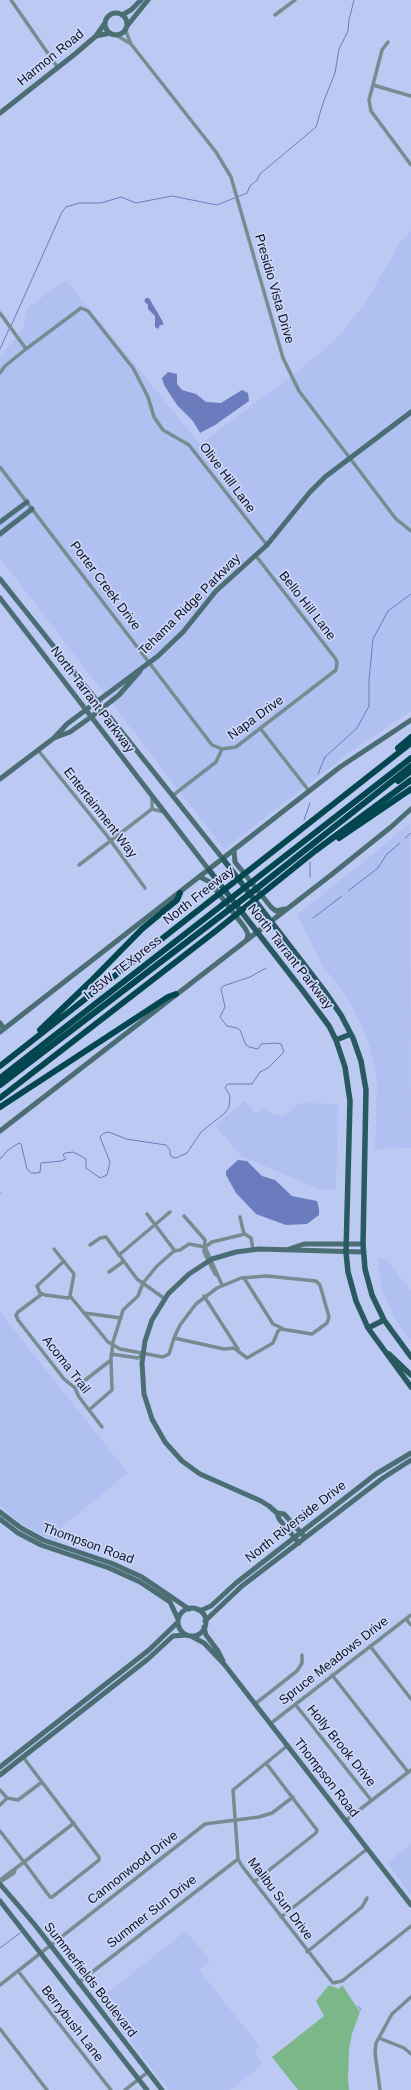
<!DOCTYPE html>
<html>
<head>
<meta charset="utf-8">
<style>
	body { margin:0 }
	canvas { display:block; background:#bbc9f3 }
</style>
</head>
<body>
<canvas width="411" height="2090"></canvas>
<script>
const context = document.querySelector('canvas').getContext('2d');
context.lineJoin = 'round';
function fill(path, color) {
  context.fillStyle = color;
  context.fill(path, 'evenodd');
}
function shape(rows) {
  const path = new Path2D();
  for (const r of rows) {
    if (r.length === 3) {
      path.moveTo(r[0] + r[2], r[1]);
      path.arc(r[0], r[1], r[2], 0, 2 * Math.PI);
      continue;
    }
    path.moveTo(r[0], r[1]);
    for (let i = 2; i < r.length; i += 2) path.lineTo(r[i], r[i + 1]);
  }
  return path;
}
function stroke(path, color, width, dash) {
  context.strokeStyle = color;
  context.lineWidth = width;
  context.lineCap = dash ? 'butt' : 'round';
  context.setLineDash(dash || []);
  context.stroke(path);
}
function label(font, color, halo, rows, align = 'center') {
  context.font = font + ' Helvetica,sans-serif';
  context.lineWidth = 3.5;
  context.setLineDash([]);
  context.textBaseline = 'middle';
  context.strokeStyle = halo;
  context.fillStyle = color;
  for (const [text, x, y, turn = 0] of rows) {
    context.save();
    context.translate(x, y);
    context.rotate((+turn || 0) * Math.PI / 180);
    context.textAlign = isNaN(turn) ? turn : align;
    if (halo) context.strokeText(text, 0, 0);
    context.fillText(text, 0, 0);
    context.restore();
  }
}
fill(shape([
	[411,231,411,711,354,749,224,849,0,558,0,357,23,329,27,308,66,280,200,444,298,371,336,339,364,305,400,243],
	[410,822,411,1148,375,1149,377,1079,369,1044,360,1021,348,1000,322,964,297,915,388,842],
	[245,1101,255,1113,264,1107,273,1115,284,1116,300,1103,338,1104,336,1190,319,1189,241,1156,215,1125],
	[379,1258,385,1258,411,1291,411,1340,395,1319,382,1289,378,1267],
	[0,1312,128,1473,63,1526,57,1541,45,1537,20,1523,0,1506],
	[411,1844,411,1894,387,1863],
	[186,1931,210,1961,199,1970,260,2047,254,2052,263,2064,230,2090,169,2090,98,2000]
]), '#b0c0f1');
fill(shape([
	[329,1985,339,1989,342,1985,360,2012,352,2034,349,2049,348,2079,349,2090,298,2090,272,2057,324,2016,316,2001]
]), '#7cb78a');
fill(shape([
	[146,298,149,298,163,322,163,325,160,325,158,329,155,327,155,316,148,309,148,305,144,301],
	[168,372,177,374,177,384,182,390,196,394,206,402,221,403,242,390,248,393,249,401,215,425,200,433,193,421,177,405,164,385,162,378],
	[238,1160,247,1161,262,1176,275,1180,292,1196,317,1201,319,1209,319,1215,307,1224,286,1225,256,1214,236,1193,226,1175,226,1171]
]), '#6a7cbe');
stroke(shape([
	[11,326,62,212,66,207,79,203,101,203,121,197,136,203,172,196,217,205,247,193,250,186,257,180,260,174,316,127,323,103,335,73,339,49,348,31,349,20,354,0],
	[0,349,9,329],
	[318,774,325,757,357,728,369,706,369,680,373,639,388,611,411,594],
	[304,820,310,803],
	[405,838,411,833],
	[310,877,310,862],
	[348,891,378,868,386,855,400,843],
	[313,918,342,896],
	[0,1159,8,1150,19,1143,21,1144,27,1169,31,1173,37,1173,40,1172,41,1163,61,1161,66,1159,63,1155,65,1153,73,1152,83,1157,86,1159,86,1168,100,1178,107,1175,110,1162,100,1137,104,1133,109,1132,126,1139,166,1145,170,1150,170,1154,172,1157,176,1158,187,1153,201,1132,225,1113,229,1107,230,1096,225,1087,228,1084,252,1084,260,1072,268,1068,284,1052,281,1044,276,1043,261,1044,258,1049,249,1047,246,1045,240,1030,237,1028,227,1026,220,1017,225,1007,221,989,223,986,250,977,266,968],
	[0,1192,0,1193],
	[0,1948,20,1933],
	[358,2006,361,2010]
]), '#6a7cbe', 1);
stroke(shape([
	[11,0,58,68],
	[275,15,295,0],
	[125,29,131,44,216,152,231,177,283,358,299,391,396,519,411,531],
	[116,35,131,44],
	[388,42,382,50,369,100,371,111,411,165],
	[373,85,411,96],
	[0,313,26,349],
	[0,373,5,366,26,349,81,308,88,311,133,368,148,397,154,417,163,430,189,445,267,545],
	[0,467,212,745,222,749],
	[260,728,309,791],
	[38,750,108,837,145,888],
	[172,796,216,762,222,749,236,747,336,670,337,662,335,658,256,556],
	[152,797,152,809,164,812],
	[79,865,152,809],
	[147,1214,175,1251],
	[184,1216,205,1240,204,1252,215,1274,218,1276],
	[240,1217,244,1234],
	[90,1245,100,1238,106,1237,137,1279,165,1299],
	[205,1247,222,1285],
	[54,1249,74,1274,70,1296],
	[119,1255,170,1212],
	[64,1261,37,1286,40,1293,45,1295,68,1298,70,1296],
	[109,1272,124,1261],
	[244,1278,273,1324,282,1328],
	[42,1294,18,1312,16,1315,18,1320,64,1379,75,1388,79,1397,102,1427],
	[70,1296,108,1342,120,1349,163,1357,169,1354,174,1338,180,1325,196,1304,217,1288,241,1278,267,1276,316,1281,320,1285,329,1317,327,1323,312,1334,281,1329,278,1331,273,1343,247,1358,234,1348,224,1349,174,1338],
	[204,1296,238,1349],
	[84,1313,121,1318],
	[111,1354,138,1358,143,1354],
	[75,1388,111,1360],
	[89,1410,112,1390,111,1359,113,1342,123,1310,138,1296,143,1283,157,1266,174,1251,180,1250,189,1244,205,1247,212,1242,245,1234,251,1238,253,1249],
	[406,1619,411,1625],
	[370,1646,411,1699],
	[332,1675,408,1772],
	[255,1704,297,1671,302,1663,302,1655],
	[295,1704,371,1800],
	[270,1724,411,1615],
	[287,1746,233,1790,238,1859,242,1866,333,1983,342,1981,411,1926],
	[0,1790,7,1798,18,1800,42,1782],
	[0,1805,7,1798],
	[345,1821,411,1770],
	[0,1831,24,1862,74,1823],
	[0,1880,24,1862,50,1897,52,1897,99,1860,99,1857,23,1757],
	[0,1882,14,1873,15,1870],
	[254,1882,316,1833,317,1830,266,1763],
	[281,1917,367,1849],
	[307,1952,362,1907,367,1898],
	[18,1971,111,2090],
	[78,1983,238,1859],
	[0,1985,205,1824,259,1817,272,1813,293,1797],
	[0,2029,47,2090],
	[379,2038,404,2048,411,2054],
	[125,2090,148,2072],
	[380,2090,375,2053,376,2043,392,2014,411,1997]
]), '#758d91', 3.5);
stroke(shape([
	[116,24,11],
	[122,15,131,10,141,0],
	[127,26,148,0],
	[96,36,110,33],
	[0,113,75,54,96,36,105,23],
	[0,522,27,502],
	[0,534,32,509],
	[0,579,223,859],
	[0,598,209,870],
	[54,738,70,732,91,717,119,695,140,671],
	[0,779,54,738,67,724,158,656,183,632,216,591,267,545,310,492,325,477,411,412],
	[234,851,235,862,271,907,276,911,285,909],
	[200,877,210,882,245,928,248,934,247,939],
	[0,1023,4,1029],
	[0,1032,340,767,411,720],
	[0,1131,331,875,391,827,411,809],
	[289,1249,304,1244,363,1244],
	[0,1512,21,1528,43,1540,111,1563,142,1577,189,1609],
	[277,1513,284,1514,303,1535],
	[0,1519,18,1533,41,1545,109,1568,140,1582,170,1602,178,1619],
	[299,1543,279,1519,277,1513,269,1506,261,1501,200,1474,182,1461,165,1442,152,1419,144,1394,142,1363,145,1341,152,1320,168,1294,189,1274,212,1259,236,1252,259,1249,363,1252],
	[192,1622,14],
	[198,1610,202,1610,211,1606,236,1583,376,1474,411,1453],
	[205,1621,242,1586,383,1478,411,1460],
	[204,1627,206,1635,218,1651,223,1661],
	[191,1636,204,1643,224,1664,411,1905],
	[0,1767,149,1650,178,1622],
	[0,1775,148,1659,173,1636,186,1635],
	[0,1884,35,1925,162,2090],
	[0,1901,147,2090]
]), '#4b6e75', 5);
stroke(shape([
	[223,859,326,993,341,1015,353,1038,361,1061,366,1090,363,1244,365,1269,372,1295,384,1320,411,1357],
	[209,870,303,991,329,1026,336,1040,345,1067,350,1101,346,1252,348,1272,356,1301,368,1328,411,1387],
	[336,1040,351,1034],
	[368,1328,384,1320],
	[389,1354,411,1375]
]), '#2b5961', 5.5);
stroke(shape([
	[398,748,411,737],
	[398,781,411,771],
	[339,838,411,789],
	[40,1030,91,981,142,929,177,900,180,893],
	[0,1066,411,743],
	[0,1078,411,758],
	[0,1085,256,889,411,766],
	[0,1098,217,930,315,851,411,780],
	[0,1107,168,997,176,994]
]), '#044650', 6);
label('13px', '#101422', '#cbd6f9', [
	["Harmon Road",51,58,-39],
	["Presidio Vista Drive",274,289,74],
	["Olive Hill Lane",227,478,53],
	["Porter Creek Drive",105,586,53],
	["Tehama Ridge Parkway",190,605,-45],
	["Bello Hill Lane",307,606,52],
	["North Tarrant Parkway",92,700,53],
	["Napa Drive",256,718,-36],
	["Entertainment Way",100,813,52],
	["North Freeway",199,896,-38],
	["North Tarrant Parkway",290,957,52],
	["I 35W TEXpress",123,968,-38],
	["Acoma Trail",66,1365,52],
	["North Riverside Drive",296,1522,-38],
	["Thompson Road",88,1544,20],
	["Spruce Meadows Drive",334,1661,-38],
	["Holly Brook Drive",341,1746,51],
	["Thompson Road",326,1778,52],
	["Cannonwood Drive",133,1868,-38],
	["Malibu Sun Drive",280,1899,53],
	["Summer Sun Drive",152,1912,-38],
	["Summerfields Boulevard",90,1980,52],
	["Berrybush Lane",72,2024,52]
]);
</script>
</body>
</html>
